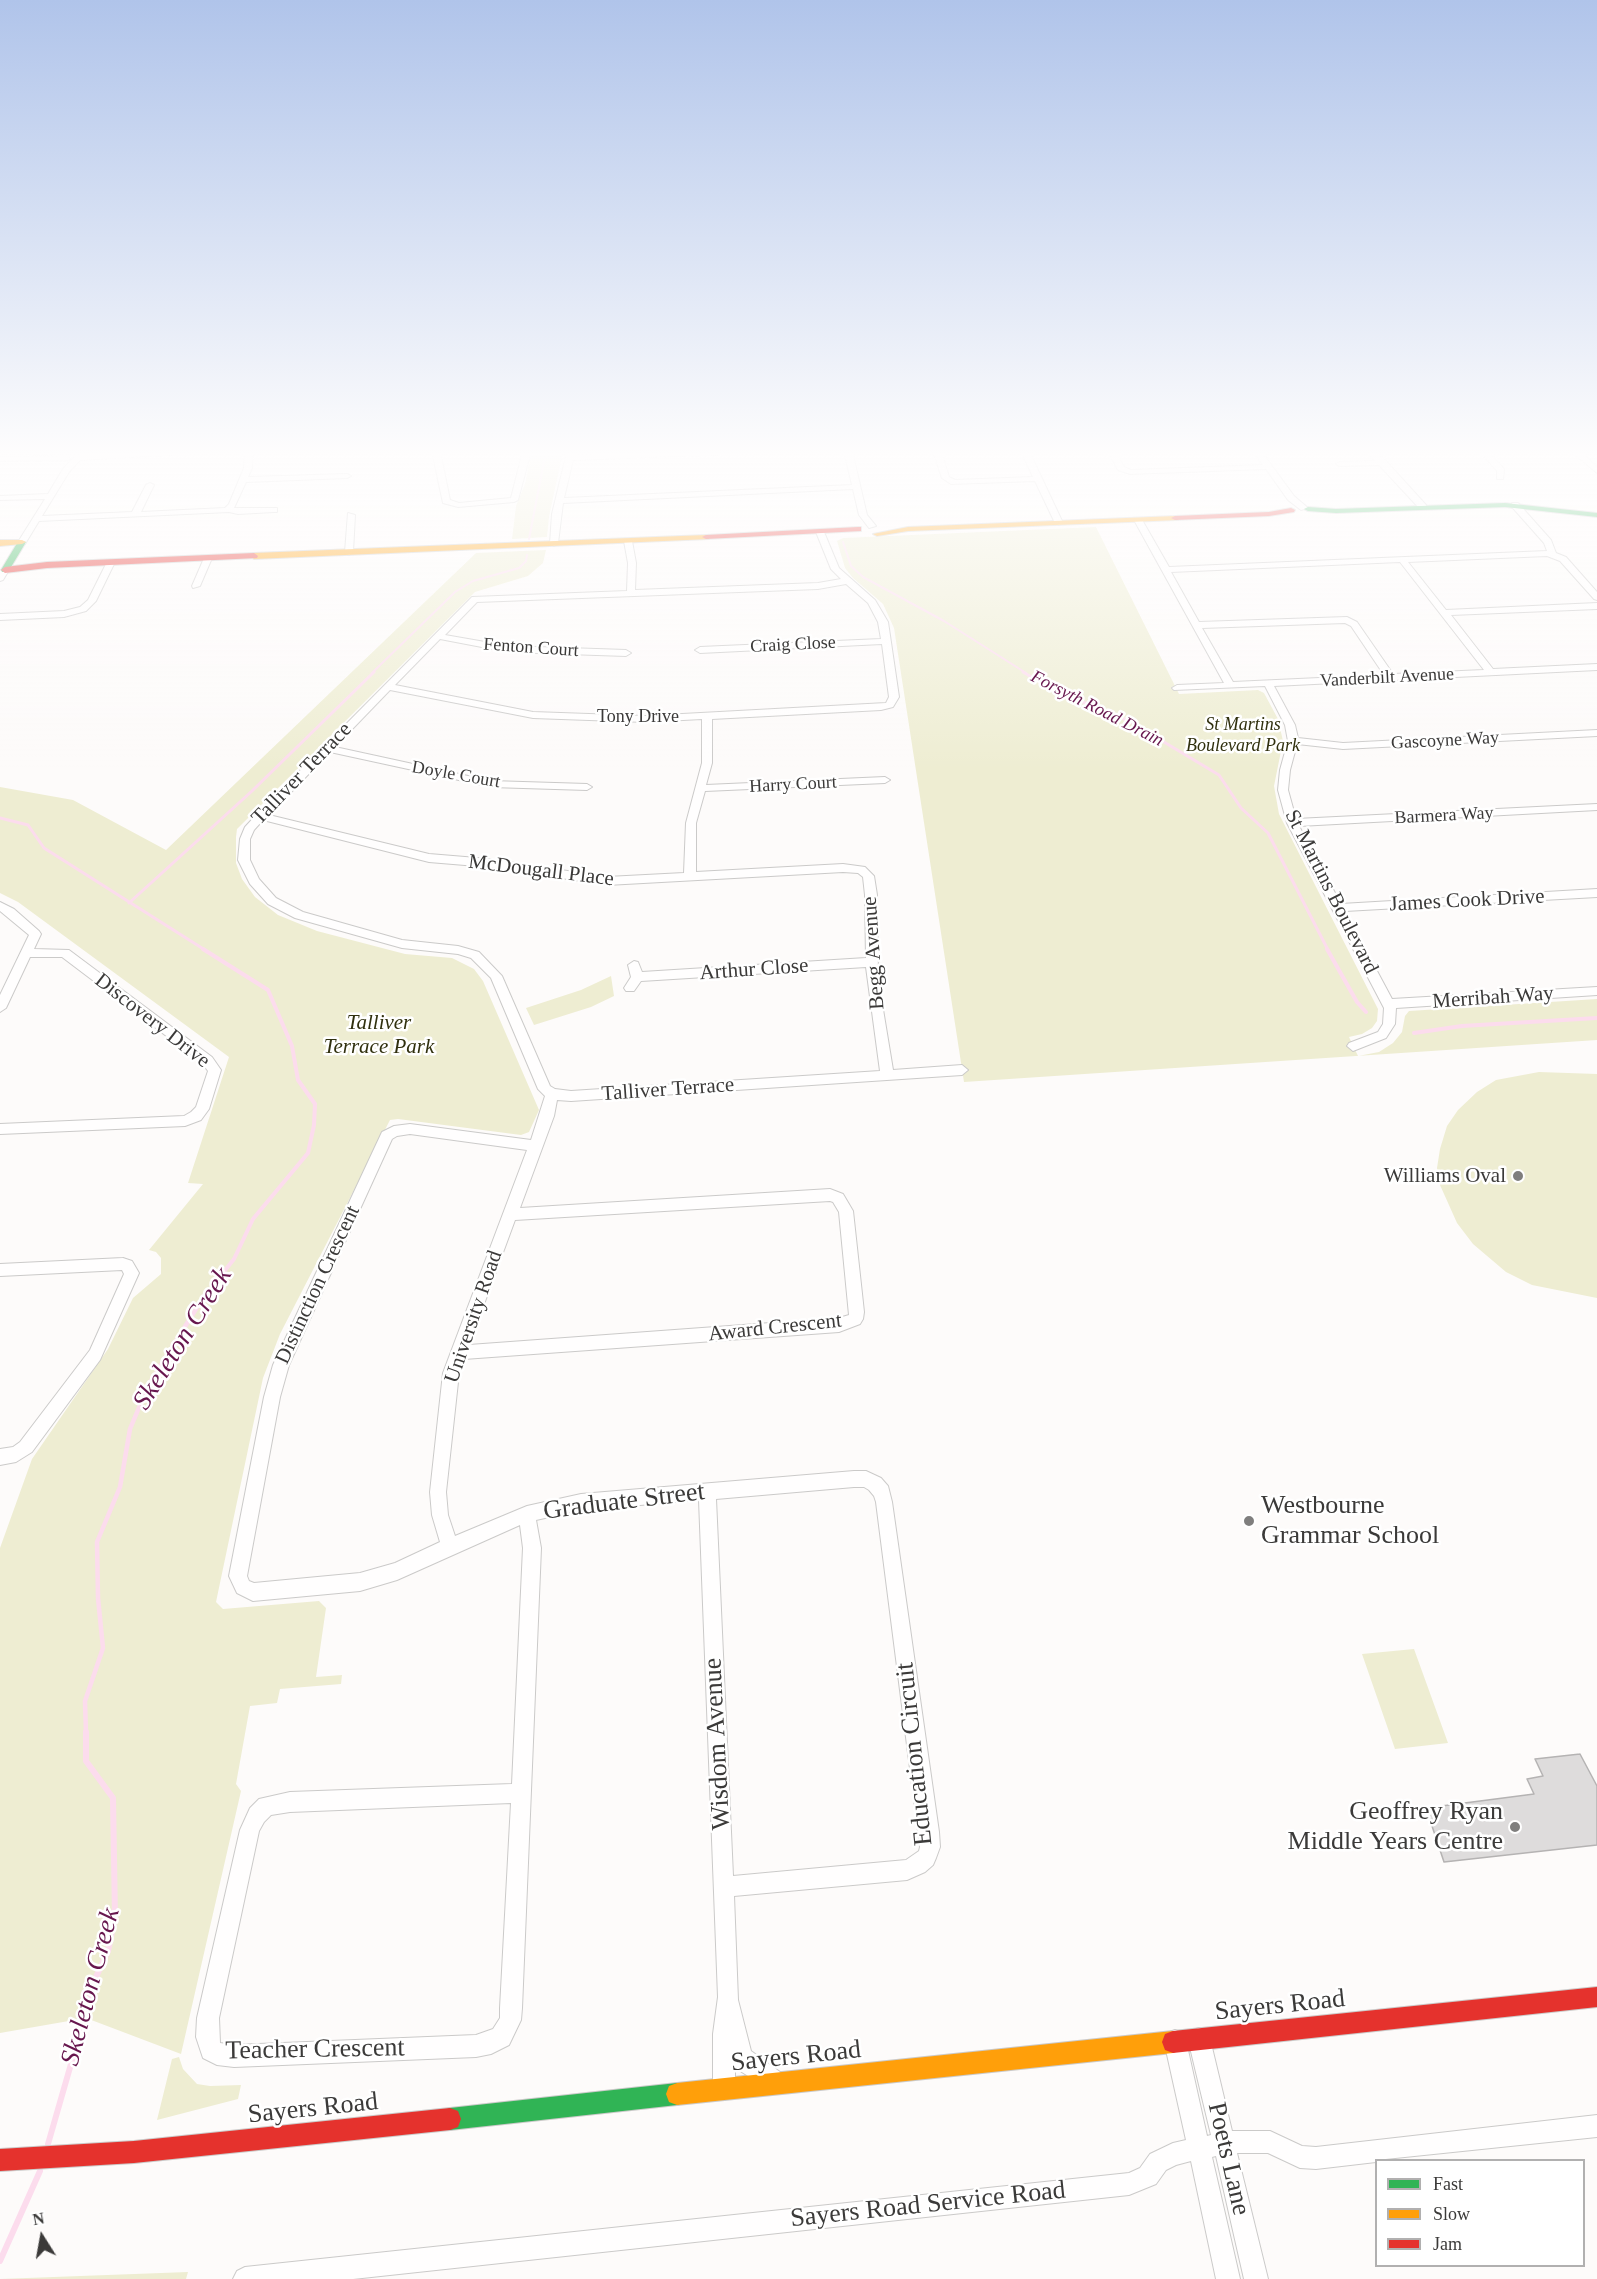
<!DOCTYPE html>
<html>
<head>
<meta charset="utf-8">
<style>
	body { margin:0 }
	#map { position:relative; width:1597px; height:2279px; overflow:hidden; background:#fdfbfa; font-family:"Times New Roman",serif }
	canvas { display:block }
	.legend { position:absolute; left:1375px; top:2159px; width:210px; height:108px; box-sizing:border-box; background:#fff; border:2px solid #b1b0b0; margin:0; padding:8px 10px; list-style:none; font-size:18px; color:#3b3a39 }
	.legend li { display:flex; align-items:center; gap:12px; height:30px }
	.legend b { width:30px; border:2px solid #b1b0b0 }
	.north { position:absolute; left:12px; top:2207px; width:60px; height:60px; -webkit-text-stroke:4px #fff; paint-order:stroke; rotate:349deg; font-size:16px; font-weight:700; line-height:24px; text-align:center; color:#3b3a39 }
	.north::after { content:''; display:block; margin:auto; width:21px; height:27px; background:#3b3a39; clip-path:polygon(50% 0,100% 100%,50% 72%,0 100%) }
</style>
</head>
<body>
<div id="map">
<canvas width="1597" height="2279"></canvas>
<ul class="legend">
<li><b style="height:8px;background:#30b455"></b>Fast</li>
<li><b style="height:8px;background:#ff9f0a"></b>Slow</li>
<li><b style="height:8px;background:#e5322d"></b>Jam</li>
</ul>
<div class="north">N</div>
</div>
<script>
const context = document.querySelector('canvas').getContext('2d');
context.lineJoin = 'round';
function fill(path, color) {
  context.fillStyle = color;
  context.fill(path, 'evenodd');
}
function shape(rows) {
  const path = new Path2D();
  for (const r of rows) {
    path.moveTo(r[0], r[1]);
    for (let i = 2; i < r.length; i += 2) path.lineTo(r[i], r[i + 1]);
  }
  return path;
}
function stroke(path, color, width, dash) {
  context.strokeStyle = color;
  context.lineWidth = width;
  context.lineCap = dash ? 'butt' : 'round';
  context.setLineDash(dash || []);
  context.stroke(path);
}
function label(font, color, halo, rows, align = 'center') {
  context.font = font + ' "Times New Roman",serif';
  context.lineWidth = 5;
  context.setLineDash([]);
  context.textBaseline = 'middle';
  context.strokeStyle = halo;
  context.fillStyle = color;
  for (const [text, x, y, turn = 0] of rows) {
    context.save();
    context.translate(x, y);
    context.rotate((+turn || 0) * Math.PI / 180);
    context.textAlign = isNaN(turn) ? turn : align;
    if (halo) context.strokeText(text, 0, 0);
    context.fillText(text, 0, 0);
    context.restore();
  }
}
fill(shape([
	[532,451,563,451,549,517,547,537,512,539,516,506,525,484],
	[1096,527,1179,694,1258,690,1264,693,1278,719,1283,741,1274,786,1279,814,1378,1009,1377,1021,1372,1028,1362,1034,1349,1037,1358,1056,1379,1052,1393,1043,1402,1032,1405,1016,1409,1011,1597,999,1597,1040,964,1082,894,628,883,604,853,578,845,568,837,541,843,538],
	[546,550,543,563,528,576,475,592,237,829,236,837,236,863,242,879,255,897,278,915,317,931,405,954,452,958,474,969,483,981,539,1110,529,1132,521,1135,398,1119,390,1120,280,1334,263,1378,216,1602,223,1609,319,1601,326,1608,316,1677,342,1675,341,1684,280,1689,277,1703,250,1706,236,1784,241,1791,181,2054,86,2018,0,2033,0,1548,32,1459,108,1349,133,1298,161,1274,161,1258,156,1252,149,1250,203,1184,188,1183,229,1057,18,902,0,893,0,787,73,800,166,850,476,553],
	[611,976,614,996,591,1007,534,1025,526,1008,581,990],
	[1539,1072,1597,1074,1597,1298,1532,1285,1506,1272,1473,1244,1457,1223,1440,1185,1437,1168,1440,1149,1447,1126,1458,1110,1477,1092,1496,1080],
	[1414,1649,1448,1743,1395,1749,1362,1654],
	[179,2057,183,2069,197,2084,210,2086,241,2085,238,2099,157,2120,172,2059],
	[188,2272,186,2279,0,2279]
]), '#eeedd2');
stroke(shape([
	[529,539,546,451],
	[843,542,851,566,863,577,944,621,1026,673],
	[372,673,455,592,473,581,519,568,526,561,527,555]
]), '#fcdced', 2);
stroke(shape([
	[1023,672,1051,689,1129,721,1219,775,1241,808,1268,833,1328,950],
	[0,818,28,825,44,848,205,950],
	[129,903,252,791,374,672]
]), '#fcdced', 3);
stroke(shape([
	[203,949,268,990,292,1046,298,1080,315,1104,314,1125,308,1153,253,1219,234,1259,203,1298],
	[1327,949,1357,1002,1366,1012],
	[1414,1033,1462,1026,1597,1018]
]), '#fcdced', 4);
stroke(shape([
	[86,1733,85,1701,103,1648,98,1598,97,1542,120,1487,130,1429,148,1386,204,1296]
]), '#fcdced', 4.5);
stroke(shape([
	[48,2144,96,1977,108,1951,115,1917,113,1798,86,1761,86,1732],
	[0,2261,40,2171]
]), '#fcdced', 6);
const building = shape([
	[1580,1754,1597,1786,1597,1845,1444,1862,1426,1808,1534,1794,1527,1779,1543,1776,1535,1759,1580,1754]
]);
fill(building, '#dedcdc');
stroke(building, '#b5b3b3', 1.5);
const street = shape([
	[155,451,202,451,198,453,80,460,69,472,42,516,132,512,146,485,150,483,154,485,141,512,225,508,229,504,244,468,245,451,253,451,252,468,248,477,347,474,351,476,347,478,246,482,234,508,277,508,277,512,274,512,238,514,229,512,39,521,25,544,18,542,45,499,0,500,0,496,48,494,63,469,75,456,155,451],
	[432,451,440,451,450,500,459,503,511,498,523,451,531,451,518,500,514,502,458,507,443,503,432,451],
	[574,451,574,456,761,451,757,453,573,460,564,498,852,485,844,451,852,451,867,515,876,526,869,528,859,515,853,489,563,503,558,543,554,546,550,543,552,514,567,452,574,451],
	[933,451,941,451,949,477,955,480,1033,477,1021,451,1029,451,1063,523,1059,525,1055,523,1035,481,951,484,942,478,933,451],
	[1108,451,1116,451,1124,467,1131,470,1263,465,1253,451,1261,451,1294,496,1308,508,1301,510,1288,500,1266,469,1130,474,1118,470,1108,451],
	[1366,451,1374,451,1386,461,1426,505,1426,509,1420,509,1379,465,1340,466,1336,464,1340,462,1375,461,1366,451],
	[1480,451,1488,451,1504,469,1503,479,1497,479,1497,471,1480,451],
	[1571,451,1580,451,1597,467,1597,473,1571,451],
	[66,456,69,456,69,460,0,461,0,457,66,456],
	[1512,503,1518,503,1551,540,1556,553,1566,557,1597,592,1597,600,1594,599,1560,561,1547,556,1408,562,1446,610,1597,603,1597,609,1451,615,1493,669,1597,664,1597,670,1274,686,1295,725,1298,738,1343,743,1597,730,1597,736,1343,749,1297,744,1290,770,1288,790,1296,819,1597,804,1597,810,1299,826,1341,904,1597,889,1597,897,1345,911,1392,999,1597,987,1597,995,1396,1008,1395,1024,1386,1038,1353,1051,1347,1046,1349,1043,1378,1032,1383,1024,1384,1008,1287,823,1278,790,1280,770,1288,741,1285,725,1265,686,1174,690,1172,688,1177,685,1224,683,1134,520,1141,518,1169,567,1547,551,1544,543,1512,507,1512,503],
	[1400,562,1484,670,1393,674,1357,622,1347,617,1199,622,1171,572,1400,562],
	[1345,623,1351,626,1384,675,1233,682,1202,628,1345,623],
	[348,513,355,515,353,552,349,555,345,552,348,513],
	[817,530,824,532,839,568,875,600,888,622,899,697,893,707,881,710,712,719,712,763,706,785,885,777,890,780,885,783,705,791,696,823,696,872,843,864,865,867,874,876,877,895,878,979,893,1070,962,1065,968,1070,962,1075,571,1101,557,1100,554,1116,520,1208,830,1189,843,1194,853,1211,864,1312,863,1319,860,1324,839,1332,464,1359,459,1373,446,1492,448,1515,455,1536,527,1506,581,1494,854,1471,866,1471,881,1478,888,1486,892,1502,939,1832,940,1847,936,1858,933,1865,925,1872,907,1880,734,1896,738,2000,751,2051,780,2072,783,2080,780,2088,772,2091,737,2069,735,2064,735,2089,732,2097,724,2100,716,2097,713,2089,713,2034,718,1997,699,1500,581,1510,536,1520,541,1548,522,2008,521,2020,509,2045,491,2054,476,2057,234,2067,217,2065,203,2058,196,2037,197,2018,240,1830,250,1808,259,1799,290,1792,512,1784,523,1548,520,1525,397,1580,360,1591,253,1601,237,1593,229,1576,264,1397,273,1365,382,1132,394,1126,410,1124,531,1140,545,1096,538,1089,491,978,471,958,458,954,402,948,295,918,268,904,250,884,238,860,240,839,245,827,257,814,472,597,627,591,628,563,624,541,628,539,632,541,636,563,635,590,818,583,841,579,831,569,816,532,817,530],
	[846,584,868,603,878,622,881,639,700,647,695,650,700,653,882,644,889,697,886,703,645,716,533,712,395,685,440,639,508,652,626,656,631,653,626,650,508,646,445,635,477,602,818,589,846,584],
	[390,690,533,718,645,722,702,719,702,763,686,823,684,873,607,877,489,859,429,854,269,815,330,752,491,787,587,790,592,787,587,784,491,781,335,747,390,690],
	[263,820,429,862,489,867,607,885,843,872,858,873,863,877,865,895,866,958,642,972,638,962,634,961,628,965,631,977,624,988,626,991,634,991,641,981,866,967,880,1071,571,1091,555,1089,550,1086,502,976,479,952,458,946,402,940,303,912,276,898,259,879,250,860,250,839,254,830,263,820],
	[410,1134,527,1150,443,1373,430,1492,432,1515,440,1542,395,1563,360,1573,254,1583,249,1581,247,1576,280,1397,289,1365,392,1139,397,1136,410,1134],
	[830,1201,833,1202,839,1212,849,1315,839,1318,469,1345,515,1220,830,1201],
	[854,1487,864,1487,869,1490,874,1496,876,1502,920,1847,919,1851,906,1860,733,1876,716,1499,854,1487],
	[511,1803,500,2008,500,2018,493,2029,476,2035,234,2045,220,2043,219,2018,259,1831,264,1822,271,1815,290,1812,511,1803],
	[205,556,212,558,200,586,193,588,192,586,205,556],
	[108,560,115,562,96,601,86,611,64,617,0,620,0,614,64,611,80,607,88,600,108,560],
	[5,567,9,570,3,580,0,581,0,571,5,567],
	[0,902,14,909,39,931,41,934,34,949,69,950,212,1057,221,1070,209,1109,201,1120,185,1126,0,1134,0,1124,184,1116,191,1112,196,1107,208,1071,202,1063,62,957,30,957,6,1008,0,1012,0,995,29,935,0,911,0,902],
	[123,1258,132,1261,139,1273,100,1360,32,1452,16,1462,0,1465,0,1449,13,1447,20,1442,90,1350,124,1274,122,1270,0,1276,0,1264,123,1258],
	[1199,2028,1207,2031,1210,2039,1232,2131,1270,2131,1302,2146,1316,2147,1597,2115,1597,2137,1376,2160,1376,2162,1316,2169,1300,2168,1268,2153,1237,2153,1268,2279,1244,2279,1216,2156,1212,2157,1240,2279,1216,2279,1191,2161,1176,2165,1166,2170,1156,2184,1129,2195,353,2279,233,2279,237,2271,245,2267,1129,2173,1140,2168,1150,2154,1173,2143,1186,2140,1164,2041,1167,2033,1175,2030,1183,2033,1186,2041,1207,2136,1211,2135,1188,2039,1191,2031,1199,2028]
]);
const fast = shape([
	[1505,503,1597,513,1597,517,1505,507,1336,513,1308,511,1304,509,1308,507,1336,509,1505,503],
	[19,540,26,542,8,572,2,572,1,570,19,540],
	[677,2083,685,2086,688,2094,685,2102,677,2105,450,2130,442,2127,439,2119,442,2111,450,2108,677,2083]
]);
const slow = shape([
	[1175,516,1179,518,1178,520,908,531,877,536,873,534,908,527,1175,516],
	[706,535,709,535,709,539,254,559,250,556,254,553,706,535],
	[0,540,22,540,26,542,22,544,0,546,0,540],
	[1173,2031,1181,2034,1184,2042,1181,2050,1173,2053,677,2105,669,2102,666,2094,669,2086,677,2083,1173,2031]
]);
const jam = shape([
	[1291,508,1295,510,1294,512,1269,516,1175,520,1171,518,1175,516,1269,512,1291,508],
	[858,527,861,527,861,531,706,539,702,537,706,535,858,527],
	[254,553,258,556,257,558,47,568,5,573,1,570,5,567,47,562,254,553],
	[1597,1987,1597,2007,1173,2053,1165,2050,1162,2042,1165,2034,1173,2031,1597,1987],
	[450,2108,458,2111,461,2119,458,2127,450,2130,134,2163,0,2171,0,2149,134,2141,450,2108]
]);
stroke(street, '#cbcac9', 2);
stroke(fast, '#cbcac9', 2);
stroke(slow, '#cbcac9', 2);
stroke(jam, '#cbcac9', 2);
fill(street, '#fffefe');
fill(fast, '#30b455');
fill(slow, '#ff9f0a');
fill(jam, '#e5322d');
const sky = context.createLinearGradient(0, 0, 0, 770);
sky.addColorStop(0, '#b0c4ea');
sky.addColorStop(0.59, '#fefdfd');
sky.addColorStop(1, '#fefdfd00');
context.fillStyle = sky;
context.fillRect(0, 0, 1597, 770);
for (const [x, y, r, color] of [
	[1518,1176,6,"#7f7e7d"],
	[1249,1521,6,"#7f7e7d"],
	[1515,1827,6,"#7f7e7d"]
]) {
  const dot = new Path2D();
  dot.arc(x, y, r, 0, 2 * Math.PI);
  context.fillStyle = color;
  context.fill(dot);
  stroke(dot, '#fff', 2);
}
label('18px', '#3b3a39', '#fff', [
	["Craig Close",793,645,-3],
	["Fenton Court",531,648,4],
	["Vanderbilt Avenue",1387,678,-3],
	["Tony Drive",638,717],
	["Gascoyne Way",1445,741,-3],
	["Doyle Court",456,775,10],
	["Harry Court",793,785,-3],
	["Barmera Way",1444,816,-3]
]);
label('italic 18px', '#67174e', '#fff', [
	["Forsyth Road Drain",1097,709,27]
]);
label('italic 18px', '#30300e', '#fff', [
	["St Martins",1243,725],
	["Boulevard Park",1243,746]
]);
label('21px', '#3b3a39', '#fff', [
	["Talliver Terrace",302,774,-46],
	["McDougall Place",541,871,7],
	["St Martins Boulevard",1331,892,63],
	["James Cook Drive",1467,901,-3],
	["Begg Avenue",874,953,-94],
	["Arthur Close",754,970,-4],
	["Merribah Way",1493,998,-4],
	["Discovery Drive",152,1021,38],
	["Talliver Terrace",668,1090,-4],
	["Distinction Crescent",318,1285,-65],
	["University Road",474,1317,-71],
	["Award Crescent",775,1328,-6]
]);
label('italic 21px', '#30300e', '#fff', [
	["Talliver",379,1023],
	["Terrace Park",379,1047]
]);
label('21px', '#3b3a39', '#fff', [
	["Williams Oval",1506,1176]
], 'right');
label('26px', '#3b3a39', '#fff', [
	["Graduate Street",624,1502,-7],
	["Wisdom Avenue",718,1744,-93],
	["Education Circuit",915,1754,-96],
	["Sayers Road",1280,2006,-6],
	["Teacher Crescent",315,2050,-1],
	["Sayers Road",796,2057,-6],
	["Sayers Road",313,2109,-6],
	["Poets Lane",1228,2159,77],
	["Sayers Road Service Road",928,2205,-6]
]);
label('26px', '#3b3a39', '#fff', [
	["Westbourne",1261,1506],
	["Grammar School",1261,1536],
	["Geoffrey Ryan",1503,1812,"right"],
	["Middle Years Centre",1503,1842,"right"]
], 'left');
label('italic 27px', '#67174e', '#fff', [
	["Skeleton Creek",183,1339,-58],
	["Skeleton Creek",91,1987,-75]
]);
</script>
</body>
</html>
